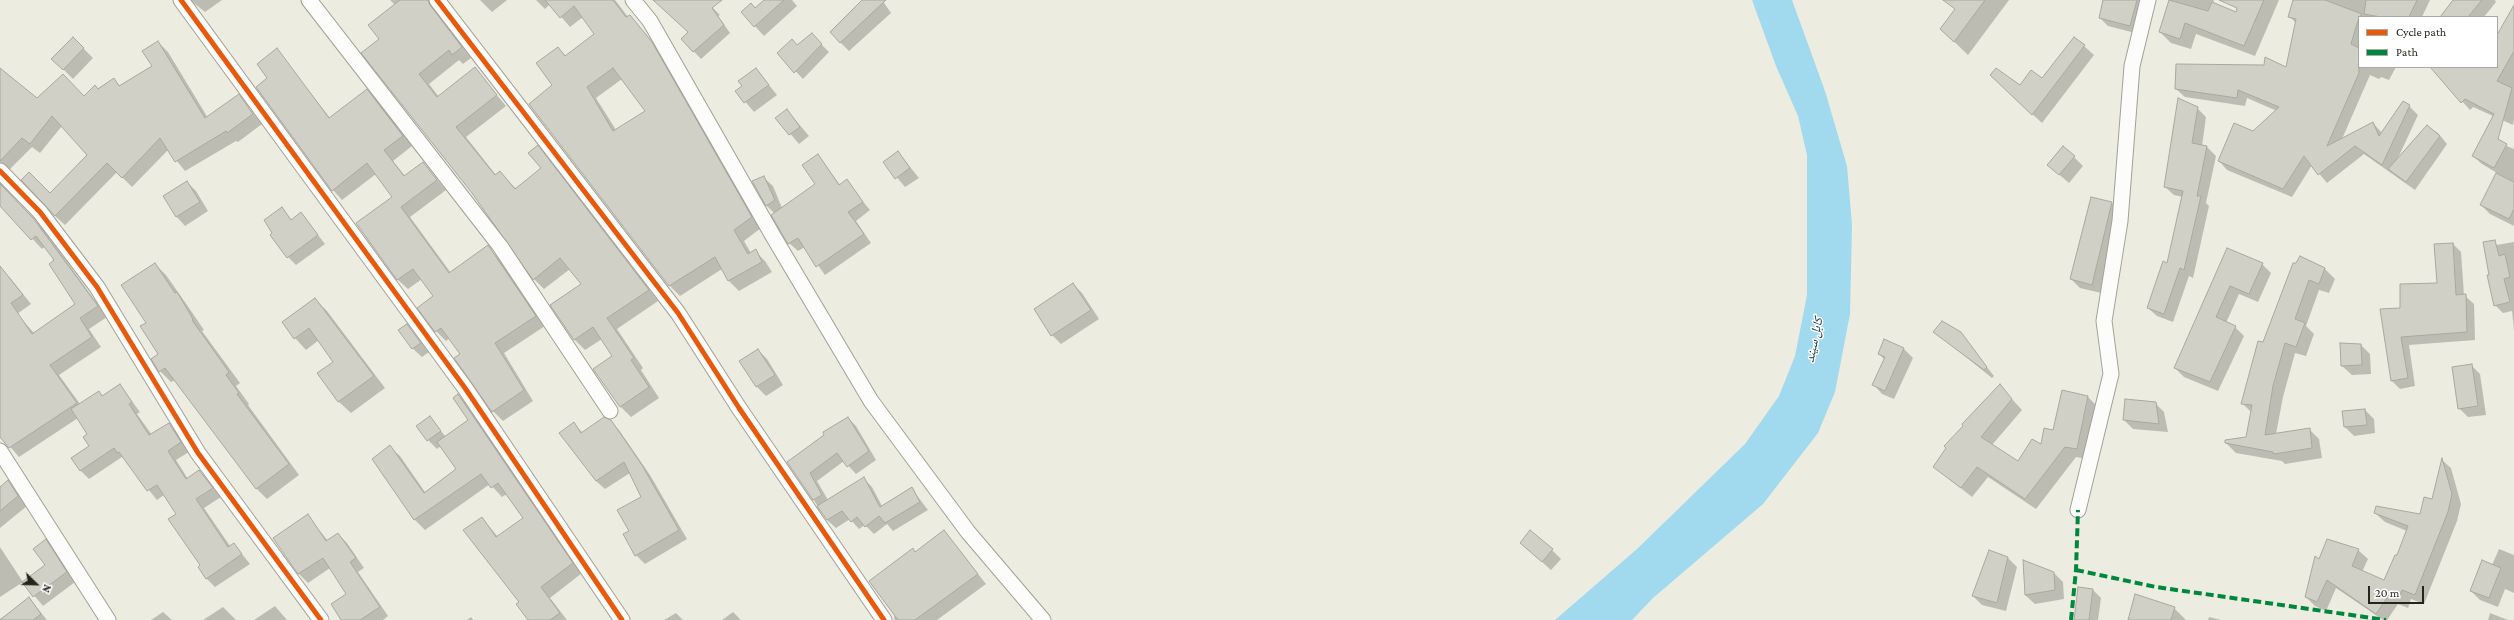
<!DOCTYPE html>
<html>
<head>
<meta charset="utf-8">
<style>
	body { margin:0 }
	#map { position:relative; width:2514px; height:620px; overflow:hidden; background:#edece0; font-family:"Crimson Pro",serif }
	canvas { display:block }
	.legend { position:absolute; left:2358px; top:16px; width:140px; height:52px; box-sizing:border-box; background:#fff; border:1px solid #a8a8a5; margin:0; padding:5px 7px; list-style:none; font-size:12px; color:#26251d }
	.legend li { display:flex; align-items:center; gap:8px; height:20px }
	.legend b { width:20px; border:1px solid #a8a8a5 }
	.north { position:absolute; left:16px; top:564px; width:40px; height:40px; -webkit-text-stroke:3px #fff; paint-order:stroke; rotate:113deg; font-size:11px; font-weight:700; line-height:16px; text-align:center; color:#26251d }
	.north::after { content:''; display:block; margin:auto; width:14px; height:18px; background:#26251d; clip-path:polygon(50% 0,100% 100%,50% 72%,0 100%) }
	.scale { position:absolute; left:2368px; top:586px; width:56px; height:18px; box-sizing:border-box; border:2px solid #26251d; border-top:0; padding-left:5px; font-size:12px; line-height:14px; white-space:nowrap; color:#26251d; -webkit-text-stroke:3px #fff; paint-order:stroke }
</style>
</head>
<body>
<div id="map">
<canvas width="2514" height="620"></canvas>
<ul class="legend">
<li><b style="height:5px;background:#e8590c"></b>Cycle path</li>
<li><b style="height:5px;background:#00873e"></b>Path</li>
</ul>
<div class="north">N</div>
<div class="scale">20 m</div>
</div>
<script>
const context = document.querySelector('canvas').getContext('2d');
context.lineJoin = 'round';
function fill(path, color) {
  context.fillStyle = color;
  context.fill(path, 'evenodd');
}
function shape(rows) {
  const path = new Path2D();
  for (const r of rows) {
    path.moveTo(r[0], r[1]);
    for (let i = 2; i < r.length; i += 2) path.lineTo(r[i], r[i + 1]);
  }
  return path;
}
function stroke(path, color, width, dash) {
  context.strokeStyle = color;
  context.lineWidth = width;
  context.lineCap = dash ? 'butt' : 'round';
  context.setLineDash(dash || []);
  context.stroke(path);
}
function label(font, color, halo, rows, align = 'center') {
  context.font = font + ' "Crimson Pro","Noto Naskh Arabic",serif';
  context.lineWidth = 3;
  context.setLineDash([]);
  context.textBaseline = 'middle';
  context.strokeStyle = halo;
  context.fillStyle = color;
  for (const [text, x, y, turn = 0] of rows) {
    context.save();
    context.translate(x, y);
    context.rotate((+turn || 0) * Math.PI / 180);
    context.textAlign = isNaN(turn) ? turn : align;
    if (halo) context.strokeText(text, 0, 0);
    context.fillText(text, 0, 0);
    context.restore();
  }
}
fill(shape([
	[1752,0,1792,0,1825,91,1847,166,1852,225,1850,314,1835,392,1818,433,1763,504,1653,598,1632,620,1555,620,1637,549,1745,444,1779,396,1795,356,1807,295,1807,155,1798,116,1776,66]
]), '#a1d9ef');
fill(shape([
	[190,0,222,0,205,12],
	[390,0,431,0,438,10,440,17,471,58,463,64,459,60,429,84,439,97,475,69,506,106,466,137,496,175,500,172,516,189,542,168,537,147,658,301,617,329,643,368,641,370,659,398,631,417,621,407,614,356,602,339,585,350,575,340,552,305,583,284,570,269,544,289,534,279,473,193,381,39,395,5],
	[480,0,507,0,492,12],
	[536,0,615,0,628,17,629,16,639,26,662,53,761,228,744,241,751,253,755,251,765,261,772,272,739,291,729,281,722,269,680,296,670,286,530,104,553,85,558,48,566,56,596,34,583,17,570,27,550,4,545,9],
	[622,79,646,111,616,130,596,98],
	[683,0,705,0,720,15,718,16,730,33,701,59,682,39,690,32],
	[766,0,792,0,797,6,764,36,742,12,755,9],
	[863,0,882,0,891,13,849,51,840,42],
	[1955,0,2009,0,1968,55,1941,29,1956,10],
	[2104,0,2146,0,2139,34,2108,26,2100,18],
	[2170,0,2214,0,2213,4,2236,13,2241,0,2279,0,2255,56,2196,34,2191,49,2171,43,2160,32],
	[2295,0,2383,0,2379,17,2359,17,2359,67,2396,67,2389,80,2381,77,2379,79,2370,75,2342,139,2373,123,2382,133,2409,106,2418,115,2398,158,2427,126,2438,133,2447,144,2415,190,2364,154,2327,183,2312,165,2292,197,2227,170,2219,161,2277,111,2247,98,2245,106,2185,97,2176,89,2287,69,2296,23,2290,17],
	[2393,0,2430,0,2422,17,2385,17],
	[2454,0,2495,0,2496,2,2484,17,2441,17],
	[2514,7,2514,120,2513,125,2473,107,2470,110,2433,69,2435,67,2497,67,2497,37],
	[73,38,93,58,73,79,53,59],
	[2075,38,2094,55,2042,123,2000,84,2020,87,2042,80],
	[158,42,168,52,208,118,239,96,262,124,238,142,236,141,185,171,168,150,132,187,117,172,65,225,55,216,50,195,88,155,62,126,40,153,32,147,1,178,3,188,43,229,107,317,89,329,101,347,59,375,80,404,99,392,103,396,120,385,140,412,137,414,152,435,169,424,178,433,189,452,176,460,188,479,199,471,221,497,204,508,230,546,234,544,250,564,215,587,206,578,177,514,164,495,157,500,122,457,89,479,80,470,90,446,89,434,78,418,19,457,0,435,0,272,2,270,11,279,31,304,17,314,34,333,77,305,55,260,45,246,42,249,0,204,0,69,37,100,84,97,113,79,120,86,153,67],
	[819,42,829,52,803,79,778,53],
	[277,50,330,118,367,90,377,100,412,146,393,161,405,176,423,163,446,190,410,217,451,273,488,247,502,262,545,326,504,353,533,401,503,421,493,411,462,354,450,338,446,341,436,331,435,296,422,279,408,289,398,280,357,224,393,197,376,174,342,200,333,190,269,78],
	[756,69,777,95,754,112,736,91,744,86],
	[2197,108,2206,117,2202,146,2207,147,2216,156,2206,203,2209,206,2193,278,2189,276,2173,322,2157,316,2148,308,2168,264,2183,197,2174,195,2165,187],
	[787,110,809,136,799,144,777,118],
	[2483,136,2514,149,2514,226,2490,214,2481,205,2497,173,2482,164,2473,156],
	[898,152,919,178,905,187,884,162],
	[818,155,840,185,846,181,870,210,856,221,871,243,825,275,805,247,798,251,789,243,775,214,767,206,753,182,763,177,773,186,782,208,816,184],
	[2074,157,2083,166,2069,183,2048,165],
	[187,182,196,191,208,211,185,226,176,216],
	[2092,198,2112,203,2121,212,2101,293,2080,288,2071,279],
	[282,209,292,220,301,213,325,244,296,265,288,257],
	[2514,242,2514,330,2512,311,2503,313,2495,305,2485,247],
	[2453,244,2461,252,2464,295,2474,304,2475,340,2409,345,2415,386,2400,389,2391,380,2401,309,2438,284],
	[2228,249,2262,264,2271,273,2258,302,2239,294,2226,323,2235,327,2244,336,2218,391,2184,377,2175,368],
	[155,264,166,275,187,305,204,330,202,331,240,383,236,386,249,404,248,405,299,475,267,499,256,488,175,380,171,382,160,371,153,359,160,354,147,323],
	[2294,264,2324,268,2335,279,2329,293,2319,290,2306,326,2314,334,2306,356,2295,353,2283,397,2276,434,2309,429,2319,439,2322,458,2285,464,2282,461,2236,453,2226,443,2247,438,2251,412,2242,403],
	[1073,284,1082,293,1099,319,1061,344,1052,335],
	[315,299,327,311,385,388,351,413,339,402,319,373,334,362,319,340,306,350,295,338],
	[407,325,429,352,422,357,412,348],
	[1935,332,1960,333,1994,376,1992,378],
	[1885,341,1904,349,1913,358,1894,399,1882,394,1873,384,1885,360,1879,354],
	[2341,344,2361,345,2370,354,2371,374,2352,375,2342,366],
	[758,350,767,359,783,385,766,396,757,387,741,361],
	[2471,365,2480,374,2486,415,2468,417,2459,408],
	[2000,386,2022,410,1992,445,2018,462,2042,446,2054,431,2063,391,2088,397,2098,407,2087,459,2076,457,2036,509,1988,477,1972,497,1934,467],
	[458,395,468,405,582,573,550,598,567,620,529,620,520,602,482,518,498,537,524,518,507,494,502,497,490,484,425,530,415,520,373,459,390,447,400,456,425,492,458,469,441,446,437,449,428,440,430,418,446,437,470,420],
	[2155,403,2164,412,2168,432,2133,429,2124,420],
	[2365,410,2374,419,2375,433,2354,436,2345,427],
	[848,418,856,426,876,460,856,474,844,461,817,481,828,500,864,479,872,487,882,506,912,489,928,510,893,531,887,524,874,534,865,525,859,529,850,519,836,528,827,520,788,462],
	[610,421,619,430,650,475,687,539,645,564,636,555,630,531,642,497,630,473,605,489,596,481,574,424,583,433],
	[2442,460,2451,468,2461,504,2457,521,2424,604,2411,599,2408,608,2398,604,2387,620,2383,620,2336,588,2326,611,2315,606,2306,597,2320,561,2358,550,2368,559,2362,572,2385,581,2398,557,2407,531,2385,522,2375,513,2421,516,2433,500],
	[8,481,27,506,0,528,0,488],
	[308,516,328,541,338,534,347,543,364,568,358,572,388,616,383,620,342,620,348,594,330,568,308,583,299,574,274,538],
	[944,531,986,584,937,620,895,620,894,618,913,550,916,552],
	[46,541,55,550,75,582,43,606,23,582,46,565],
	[1521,543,1552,550,1561,559,1551,570],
	[0,547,23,582,0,597],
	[2499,549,2514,555,2514,593,2505,589,2498,607,2480,600,2471,591,2492,565],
	[1990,552,2008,558,2017,567,2006,611,1982,605,1973,596],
	[2054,573,2063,582,2064,599,2035,604,2025,595],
	[2093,590,2101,598,2098,620,2075,620],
	[29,598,47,620,0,620,0,619],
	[275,606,287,620,254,620],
	[223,607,236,620,203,620],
	[2174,608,2186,620,2129,620],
	[163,612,172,620,151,620],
	[733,612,741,620,722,620],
	[676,613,683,620,664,620],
	[2490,613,2508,620,2488,620],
	[471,617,473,620,467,620],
	[2209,617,2221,620,2208,620]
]), '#0003');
const building = shape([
	[400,0,428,0,430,5,462,47,452,55,449,50,419,74,437,97,475,67,497,95,456,127,495,175,500,171,515,189,541,168,528,153,538,145,649,290,607,318,634,358,631,360,649,387,620,407,593,369,612,356,593,327,574,340,550,305,581,284,560,258,533,280,472,193,361,53,379,39,368,25,400,0],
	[545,0,613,0,626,17,630,15,652,42,752,217,734,230,748,254,756,249,762,262,728,281,715,257,669,286,529,104,552,85,536,63,558,47,565,56,594,34,574,6,560,18,545,0],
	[613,68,645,111,613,131,587,87,613,68],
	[653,0,722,0,712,8,724,25,693,52,681,39,688,32,653,0],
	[764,0,784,0,754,27,741,12,751,3,755,8,764,0],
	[862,0,886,0,840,43,830,32,862,0],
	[1943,0,1985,0,1954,42,1940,29,1955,9,1943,0],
	[2103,0,2137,0,2130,26,2099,18,2103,0],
	[2169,0,2208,11,2212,2,2236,12,2237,8,2219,0,2264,0,2244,46,2185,23,2180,39,2159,32,2169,0],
	[2293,0,2325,0,2362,14,2359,17,2351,44,2359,48,2359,73,2327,146,2373,122,2379,136,2403,101,2410,105,2382,165,2355,146,2318,175,2304,156,2283,189,2218,161,2234,123,2253,131,2279,107,2238,90,2237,98,2175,89,2176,64,2264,65,2265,57,2286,67,2296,19,2288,17,2293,0],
	[2366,0,2417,0,2409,17,2381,17,2364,14,2366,0],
	[2453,0,2482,0,2468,17,2440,17,2453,0],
	[2514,5,2514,51,2497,81,2512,88,2498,139,2507,144,2494,168,2472,156,2494,114,2465,99,2461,103,2430,67,2497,67,2497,35,2514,5],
	[812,33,822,44,794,73,777,53,792,39,797,45,812,33],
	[73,37,84,48,63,70,51,59,73,37],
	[2074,37,2085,45,2032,115,1990,75,1996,68,2020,85,2031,70,2042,78,2074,37],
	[158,41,205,118,239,94,253,114,227,133,226,131,175,162,160,138,122,178,107,163,55,216,21,180,29,172,50,193,87,155,52,116,30,144,22,138,0,161,0,68,37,98,63,74,84,96,95,85,98,89,114,78,119,86,152,66,142,51,158,41],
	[277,48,329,118,367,89,403,136,384,150,404,176,423,162,437,180,401,207,449,273,488,245,536,316,495,343,524,390,492,412,454,358,460,354,441,328,435,332,417,308,433,296,413,269,397,280,356,223,392,197,367,163,332,191,256,87,267,78,257,64,277,48],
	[756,68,769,85,744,103,735,91,742,86,738,81,756,68],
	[2178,98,2198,107,2192,143,2207,146,2197,196,2201,196,2184,270,2180,268,2164,314,2147,308,2163,261,2167,263,2183,191,2164,187,2178,98],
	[787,109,800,127,789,135,775,118,787,109],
	[2427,125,2440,136,2406,182,2388,169,2427,125],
	[2063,146,2075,156,2059,175,2047,165,2063,146],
	[898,151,910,168,895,179,883,162,898,151],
	[818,154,839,185,847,179,863,202,848,212,864,234,816,267,798,238,788,244,771,215,815,184,802,165,818,154],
	[2496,173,2514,182,2514,209,2509,219,2480,205,2496,173],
	[764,176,775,200,766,206,752,181,764,176],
	[187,181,200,202,176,217,163,196,187,181],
	[0,184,33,218,98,306,80,318,92,337,50,365,77,403,9,448,0,437,0,266,23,295,11,303,32,334,75,304,49,264,54,260,36,236,31,240,0,206,0,184],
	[2091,197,2112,202,2092,285,2070,279,2091,197],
	[282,207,291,220,301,212,318,235,287,258,270,235,272,233,264,220,282,207],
	[2495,240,2499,256,2505,254,2510,277,2504,279,2510,302,2494,306,2487,275,2489,275,2483,242,2495,240],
	[2453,243,2456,295,2466,294,2467,332,2401,337,2408,378,2391,381,2380,309,2400,308,2400,284,2437,283,2434,244,2453,243],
	[2227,248,2263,263,2249,294,2230,286,2216,317,2236,326,2210,382,2174,368,2227,248],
	[2300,256,2325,268,2319,284,2309,280,2295,319,2305,323,2296,347,2285,343,2273,386,2265,435,2310,428,2312,448,2274,454,2273,452,2225,443,2225,440,2246,437,2252,405,2241,404,2258,341,2263,342,2293,263,2296,263,2300,256],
	[155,263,175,293,177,292,193,319,192,320,229,372,226,375,239,393,237,394,289,464,256,489,165,368,159,372,151,359,158,354,140,326,146,323,121,285,155,263],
	[1073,283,1091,310,1051,336,1034,309,1073,283],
	[315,298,374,376,338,402,317,373,333,362,309,328,294,339,282,322,315,298],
	[1942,321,1961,332,1987,367,1984,370,1933,332,1942,321],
	[407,324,421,343,412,349,398,330,407,324],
	[1884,339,1904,348,1885,391,1872,385,1885,357,1878,354,1884,339],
	[2340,343,2361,344,2362,365,2341,366,2340,343],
	[758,349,775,375,756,387,739,361,758,349],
	[2472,364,2478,406,2458,409,2452,367,2472,364],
	[120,384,132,402,129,404,149,435,169,423,181,442,168,451,186,479,199,470,213,488,196,499,228,547,234,543,242,554,206,579,198,567,200,565,168,519,176,514,157,485,147,491,119,452,117,453,114,448,80,471,71,458,89,446,83,437,87,434,71,409,99,391,102,396,120,384],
	[2000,384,2012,399,1981,437,2018,461,2032,439,2041,444,2044,428,2053,430,2062,390,2088,396,2077,449,2065,447,2025,499,1977,467,1961,488,1933,467,1946,448,1944,446,1963,426,1962,424,2000,384],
	[458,394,573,563,541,587,560,613,550,620,528,620,516,604,519,602,463,530,482,517,496,537,523,518,498,483,491,488,481,474,414,520,372,459,390,445,424,493,456,469,437,442,468,420,453,398,458,394],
	[2125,399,2156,402,2159,424,2123,420,2125,399],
	[2365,409,2367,425,2344,427,2342,411,2365,409],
	[430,416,441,431,427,441,416,426,430,416],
	[604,417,611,420,642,465,679,530,635,556,623,534,629,531,617,510,641,497,624,462,596,481,559,433,574,422,581,433,604,417],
	[848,417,869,451,847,467,837,453,810,473,822,495,813,500,787,462,824,435,823,432,848,417],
	[2442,458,2452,494,2448,512,2415,595,2402,590,2398,599,2389,595,2376,614,2327,580,2317,602,2305,597,2315,556,2319,559,2327,539,2359,549,2352,566,2384,580,2395,555,2397,555,2408,526,2374,513,2376,506,2420,514,2424,497,2432,499,2442,458],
	[864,477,880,507,912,487,920,502,885,523,879,516,865,527,857,517,851,522,842,511,827,520,817,506,864,477],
	[8,480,18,496,0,511,0,487,8,480],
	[308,514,326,541,338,533,356,558,350,562,380,607,360,620,341,620,331,604,346,594,323,558,298,574,273,538,308,514],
	[944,530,978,574,915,620,898,620,869,581,913,548,915,552,944,530],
	[1530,530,1553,549,1542,562,1520,543,1530,530],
	[46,539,67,572,33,597,22,582,45,565,33,549,46,539],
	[1989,550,2008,557,1997,603,1972,596,1989,550],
	[2023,560,2054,572,2055,590,2025,595,2023,560],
	[2482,560,2501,568,2489,598,2470,591,2482,560],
	[2078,587,2093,589,2089,620,2074,620,2078,587],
	[2135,594,2175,607,2171,620,2128,620,2135,594],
	[29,597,41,614,33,620,0,620,29,597]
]);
fill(building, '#d1d0c7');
stroke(building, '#a9a89f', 1);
const minor = shape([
	[181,0,465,388,622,620],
	[309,0,500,246,610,411],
	[437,0,678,313,739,408,884,620],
	[633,0,650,21,773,236,871,401,968,532,1043,620],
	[0,171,40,212,97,287,198,453,321,620],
	[0,451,108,620],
	[2078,510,2111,374,2104,321,2120,221,2132,66,2148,0]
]);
stroke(minor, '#a2a198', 17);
stroke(minor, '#fcfcfa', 15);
stroke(shape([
	[2076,570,2156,587,2386,620],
	[2071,620,2076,570,2078,510]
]), '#00873e', 4, [8, 4]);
stroke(shape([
	[181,0,465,388,622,620],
	[437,0,678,313,739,408,884,620],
	[0,171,40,212,97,287,198,453,321,620]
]), '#e8590c', 5);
label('italic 13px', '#0e3443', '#fff', [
	["کابل سيند",1814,340,-78]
]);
</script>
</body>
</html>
